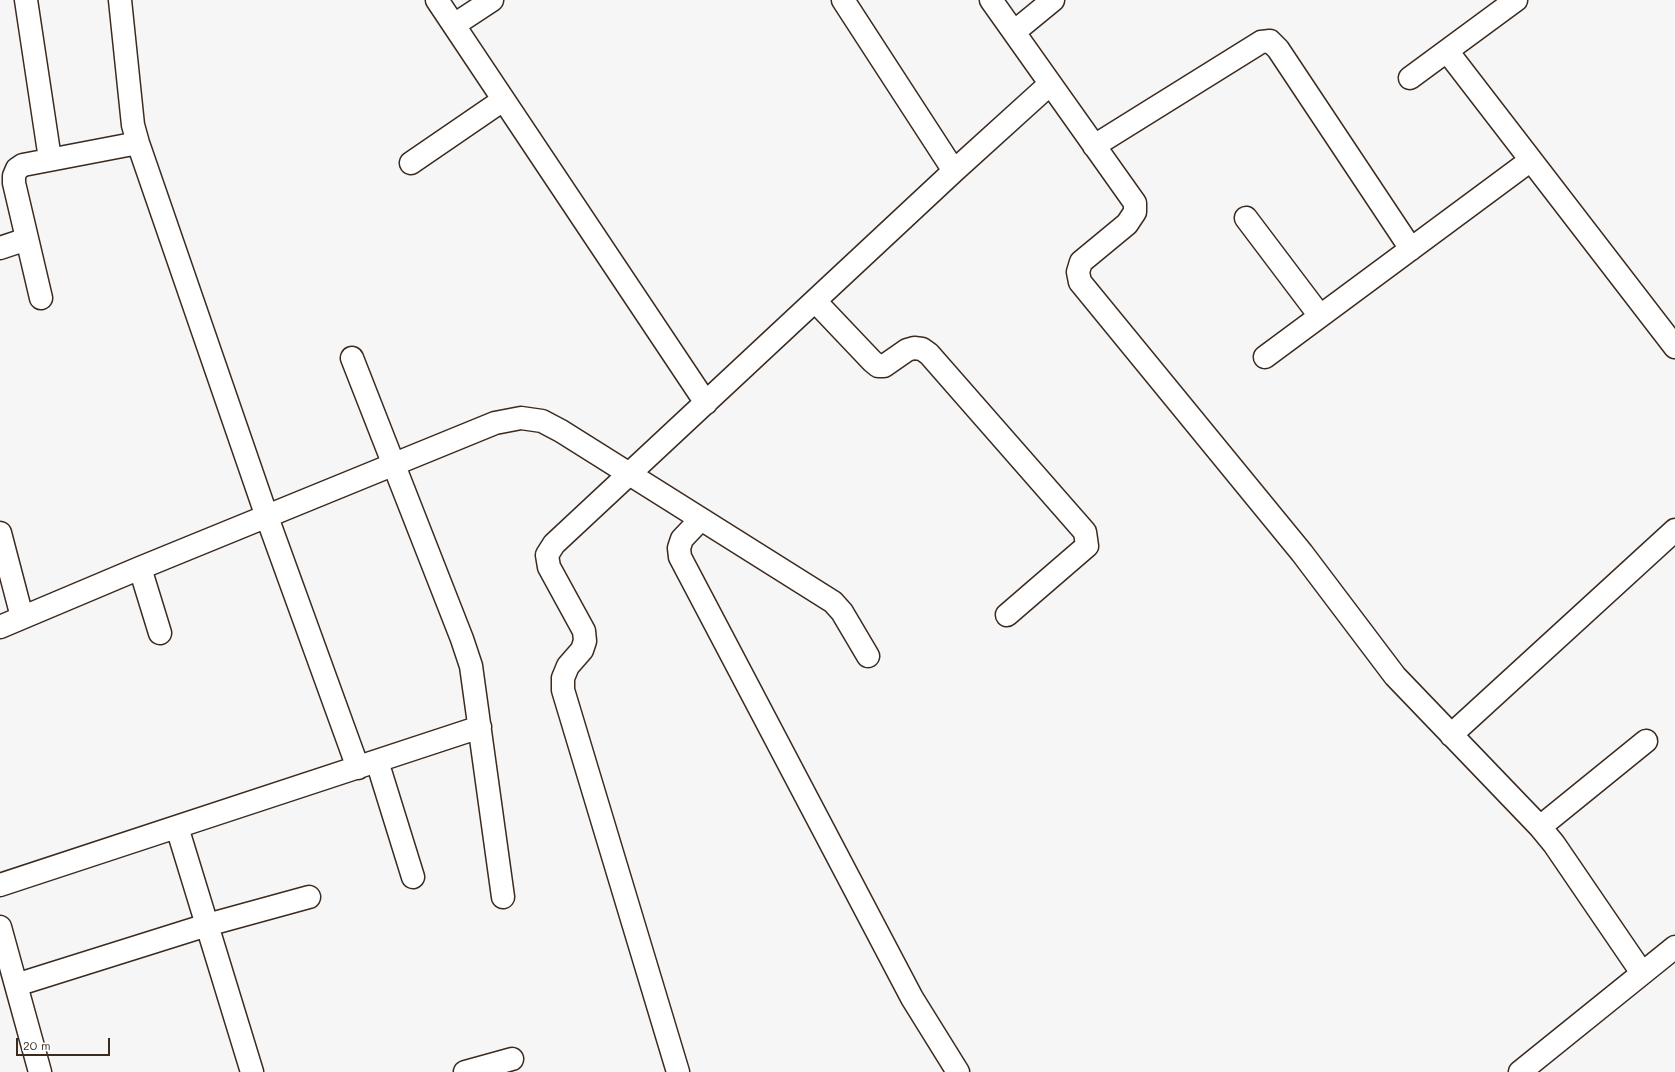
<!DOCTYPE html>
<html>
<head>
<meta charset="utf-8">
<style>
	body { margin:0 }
	#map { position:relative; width:1675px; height:1072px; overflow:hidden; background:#f7f6f6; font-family:Mali,sans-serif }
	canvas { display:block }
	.scale { position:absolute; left:16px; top:1038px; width:94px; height:18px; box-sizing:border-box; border:2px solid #3b2a1e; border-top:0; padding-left:5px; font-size:12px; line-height:14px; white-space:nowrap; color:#3b2a1e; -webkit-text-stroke:3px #fff; paint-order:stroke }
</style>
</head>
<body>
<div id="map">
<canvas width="1675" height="1072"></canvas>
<div class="scale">20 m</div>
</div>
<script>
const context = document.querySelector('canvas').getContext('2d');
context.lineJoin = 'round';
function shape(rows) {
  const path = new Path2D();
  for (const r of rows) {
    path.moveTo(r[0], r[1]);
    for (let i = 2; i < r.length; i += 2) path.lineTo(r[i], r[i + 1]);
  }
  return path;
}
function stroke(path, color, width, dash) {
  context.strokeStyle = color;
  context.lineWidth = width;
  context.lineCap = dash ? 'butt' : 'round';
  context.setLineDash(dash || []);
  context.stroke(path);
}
const minor = shape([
	[26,0,50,159],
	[120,0,133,125,138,143,267,517,358,768],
	[437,0,706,403],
	[843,0,954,171],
	[991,0,1135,203,1135,212,1127,224,1081,262,1078,272,1080,282,1302,553,1395,676,1540,827,1554,844,1642,973],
	[454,25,492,0],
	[1014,32,1053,0],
	[1447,51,1675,347],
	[1410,78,1516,0],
	[1094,146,1261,42,1270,41,1278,49,1411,249],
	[411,163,503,100],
	[1246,218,1320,316],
	[0,248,27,239],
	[41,298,14,183,14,176,17,169,23,165,138,143],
	[815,301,872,361,878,366,884,366,907,350,914,348,922,349,929,354,1085,532,1087,546,1007,615],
	[1265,357,1531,160],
	[352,358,462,639,471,666,503,897],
	[701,519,682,539,679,548,680,557,912,998,958,1072],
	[0,533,22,617],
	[140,568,160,633],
	[0,627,140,568,495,423,521,418,542,421,561,431,833,602,842,612,868,656],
	[1451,735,1675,530],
	[377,761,413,877],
	[177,827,252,1072],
	[1540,827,1646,741],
	[0,885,480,727],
	[0,927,40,1072],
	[16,985,207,925,309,897],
	[465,1072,512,1059],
	[678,1072,563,690,563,678,568,666,582,650,585,641,584,631,549,567,547,555,554,544,954,171,1050,84],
	[1520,1072,1675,947]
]);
stroke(minor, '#3b2a1e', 25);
stroke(minor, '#fff', 22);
</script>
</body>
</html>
